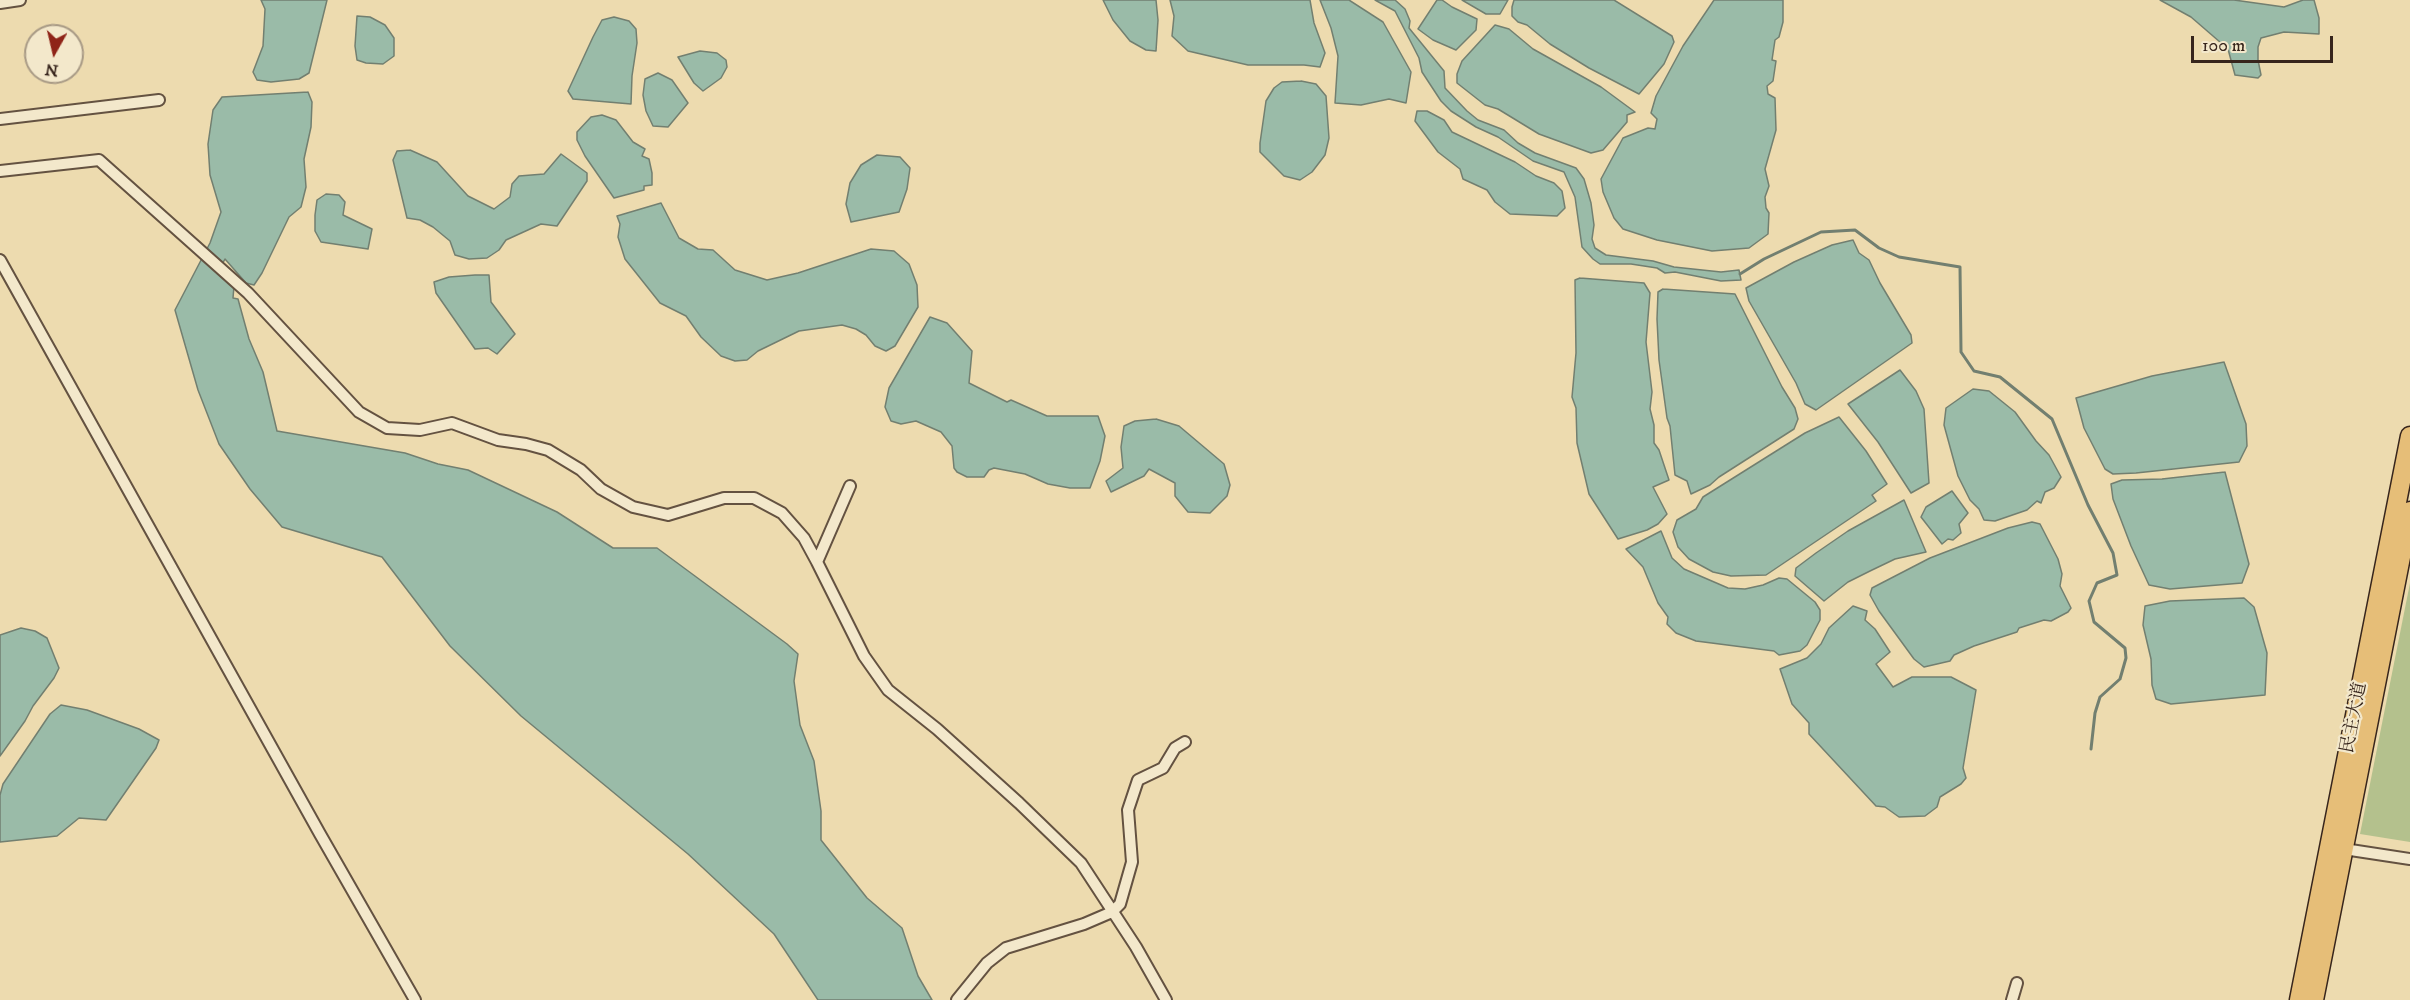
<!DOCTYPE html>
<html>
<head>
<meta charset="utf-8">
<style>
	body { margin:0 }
	#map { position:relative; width:2410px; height:1000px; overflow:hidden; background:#eddbaf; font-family:"IM FELL DW Pica",serif }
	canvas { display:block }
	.north { position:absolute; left:24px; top:24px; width:60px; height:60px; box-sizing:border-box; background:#f3e8cb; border:2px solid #a89a85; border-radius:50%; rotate:188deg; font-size:16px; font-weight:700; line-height:24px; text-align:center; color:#37251c }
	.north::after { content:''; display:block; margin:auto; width:21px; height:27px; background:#8f2418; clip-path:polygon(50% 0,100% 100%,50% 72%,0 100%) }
	.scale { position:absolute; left:2191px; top:36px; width:142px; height:27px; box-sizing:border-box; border:3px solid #37251c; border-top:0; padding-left:8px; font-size:18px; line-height:21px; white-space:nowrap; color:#37251c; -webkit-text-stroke:4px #f3e8cb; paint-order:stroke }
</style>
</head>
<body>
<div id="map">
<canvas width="2410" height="1000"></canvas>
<div class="north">N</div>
<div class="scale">100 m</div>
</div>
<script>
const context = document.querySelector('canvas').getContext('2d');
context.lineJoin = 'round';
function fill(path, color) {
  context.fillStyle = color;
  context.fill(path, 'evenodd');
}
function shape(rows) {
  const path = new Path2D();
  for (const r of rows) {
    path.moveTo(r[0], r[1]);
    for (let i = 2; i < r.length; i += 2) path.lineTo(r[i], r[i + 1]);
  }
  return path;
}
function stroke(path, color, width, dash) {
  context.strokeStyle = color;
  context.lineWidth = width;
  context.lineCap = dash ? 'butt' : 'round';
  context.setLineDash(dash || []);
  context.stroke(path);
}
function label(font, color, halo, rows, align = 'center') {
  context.font = font + ' "IM FELL DW Pica","Noto Serif SC",serif';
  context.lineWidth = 4.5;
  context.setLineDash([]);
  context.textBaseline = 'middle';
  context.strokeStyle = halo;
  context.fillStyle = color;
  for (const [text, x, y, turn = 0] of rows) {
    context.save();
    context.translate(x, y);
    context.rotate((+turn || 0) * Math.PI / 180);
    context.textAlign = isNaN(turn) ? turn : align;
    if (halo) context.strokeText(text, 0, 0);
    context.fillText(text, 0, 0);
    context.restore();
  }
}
fill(shape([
	[2410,583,2410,842,2360,834]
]), '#b4c18d');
const water = shape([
	[261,0,327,0,309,73,299,79,271,82,257,80,253,72,263,46,265,9,261,0],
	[1103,0,1156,0,1158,20,1156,51,1146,50,1130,41,1113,20,1103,0],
	[1170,0,1310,0,1314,23,1325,53,1320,67,1304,65,1248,65,1188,51,1172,36,1174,16,1170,0],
	[1320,0,1349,0,1383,22,1411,72,1406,103,1389,99,1361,105,1335,103,1338,56,1331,28,1320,0],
	[1375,0,1395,0,1405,9,1410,21,1409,28,1444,71,1445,88,1467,111,1478,120,1504,130,1518,143,1535,153,1576,168,1584,179,1591,203,1594,225,1592,239,1595,248,1606,255,1653,261,1674,267,1721,272,1739,270,1741,280,1721,281,1675,272,1665,273,1657,268,1631,264,1600,264,1593,259,1582,247,1575,197,1564,172,1533,161,1498,137,1476,127,1451,111,1441,101,1422,72,1419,58,1395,11,1375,0],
	[1437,0,1442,0,1452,7,1477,19,1476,30,1456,50,1433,40,1418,29,1437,0],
	[1462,0,1508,0,1500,14,1486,14,1462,0],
	[1514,0,1614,0,1672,36,1674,42,1664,64,1639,94,1589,68,1550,44,1527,25,1518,22,1512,16,1512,7,1514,0],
	[1714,0,1783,0,1783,22,1779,37,1775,40,1772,60,1776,61,1773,81,1767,86,1768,94,1775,98,1776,130,1765,169,1769,186,1765,197,1766,208,1769,213,1768,234,1749,248,1712,251,1657,240,1623,229,1614,218,1603,192,1601,179,1623,138,1648,128,1655,129,1657,119,1651,113,1656,96,1683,46,1714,0],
	[2160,0,2234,0,2284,7,2303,0,2314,0,2319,18,2319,34,2284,32,2261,38,2258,47,2258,60,2261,75,2258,78,2235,75,2228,49,2191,17,2160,0],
	[357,16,370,17,385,25,394,38,394,56,383,64,366,63,357,60,355,46,357,16],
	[614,17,629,21,636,29,637,43,632,76,631,104,573,99,568,91,593,37,602,20,614,17],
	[1495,25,1509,29,1533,49,1601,87,1635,112,1627,115,1627,122,1603,150,1591,153,1539,134,1498,109,1485,105,1457,83,1457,74,1462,61,1495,25],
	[700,51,717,53,726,60,727,67,721,78,703,91,694,83,678,57,700,51],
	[658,73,672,80,688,103,668,127,653,126,646,111,643,95,645,79,658,73],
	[1301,81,1316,84,1326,96,1329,138,1325,155,1312,172,1300,180,1284,176,1260,152,1260,143,1266,101,1274,88,1282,82,1301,81],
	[308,92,312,102,311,127,304,159,306,187,301,207,289,217,262,273,254,285,246,283,225,259,219,270,234,286,233,298,238,299,249,339,263,372,277,431,405,453,438,464,468,470,557,512,613,548,657,548,787,644,798,654,794,681,800,725,814,761,821,811,821,840,867,898,902,928,918,976,932,1000,818,1000,774,934,688,854,521,716,450,646,382,557,282,527,250,489,219,444,198,390,175,310,210,243,221,212,210,175,208,144,213,110,222,97,308,92],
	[1417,111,1427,111,1444,120,1452,132,1515,162,1536,176,1554,183,1562,191,1565,208,1557,216,1510,214,1495,202,1487,190,1463,179,1460,169,1438,152,1415,121,1417,111],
	[602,115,616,120,633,142,645,149,642,156,649,159,652,173,652,185,644,186,644,190,614,198,585,156,577,140,577,132,591,117,602,115],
	[410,150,437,162,468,196,494,209,510,197,512,184,519,176,544,174,561,154,587,173,587,181,557,226,541,224,506,240,499,250,487,258,469,259,455,255,450,241,433,227,420,220,407,218,393,160,397,151,410,150],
	[877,155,900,157,910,168,907,189,899,212,851,222,846,204,850,183,861,165,877,155],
	[326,194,339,195,345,202,343,215,372,229,368,249,321,242,315,231,315,215,317,200,326,194],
	[661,203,679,238,698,249,713,250,735,270,767,280,798,273,871,249,894,251,909,264,917,285,918,307,895,346,886,351,875,346,866,335,856,329,842,325,799,331,758,351,747,360,735,361,721,356,701,337,686,316,660,303,625,259,618,237,620,224,617,216,661,203],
	[1853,240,1859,253,1869,260,1880,283,1911,335,1912,343,1816,410,1805,404,1796,383,1749,301,1746,288,1794,262,1832,245,1853,240],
	[475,275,489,275,491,302,515,334,497,354,488,348,475,349,436,293,434,282,449,277,475,275],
	[1580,278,1644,283,1650,293,1646,342,1652,392,1650,409,1654,425,1654,443,1659,450,1669,480,1653,487,1667,514,1658,524,1647,530,1618,539,1589,494,1577,443,1576,408,1572,397,1576,353,1575,280,1580,278],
	[1663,289,1735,294,1782,387,1795,408,1798,419,1794,429,1719,477,1710,485,1691,494,1687,481,1675,475,1670,426,1667,418,1659,360,1657,319,1658,292,1663,289],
	[930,317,947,323,972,351,969,383,1007,402,1011,400,1047,416,1098,416,1105,436,1100,461,1090,488,1070,488,1048,484,1025,474,994,468,989,470,984,477,967,477,957,472,954,468,952,446,941,432,916,421,901,424,891,421,885,407,889,388,930,317],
	[2224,362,2246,424,2247,446,2239,462,2136,473,2113,474,2105,469,2084,428,2076,398,2152,376,2224,362],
	[1900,370,1916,391,1924,409,1929,483,1911,493,1878,442,1848,404,1900,370],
	[1973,389,1989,391,2015,412,2036,441,2049,455,2061,477,2054,488,2045,492,2041,503,2037,501,2027,510,1995,521,1984,520,1979,509,1970,500,1958,476,1944,425,1946,408,1973,389],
	[1839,417,1866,451,1887,484,1872,495,1876,501,1766,575,1731,576,1713,572,1689,559,1678,547,1673,532,1677,520,1696,509,1703,497,1805,433,1839,417],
	[1156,419,1179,426,1224,464,1230,485,1227,496,1210,513,1188,512,1175,496,1175,483,1149,469,1144,476,1111,492,1106,481,1123,468,1121,447,1124,426,1135,421,1156,419],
	[2225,472,2249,564,2242,583,2170,589,2149,585,2131,546,2113,499,2111,484,2122,480,2162,479,2225,472],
	[1952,491,1968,513,1959,524,1961,533,1953,540,1948,539,1942,544,1921,517,1926,507,1952,491],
	[1904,500,1926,552,1895,559,1870,571,1848,582,1824,601,1795,576,1796,568,1816,553,1848,531,1904,500],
	[2032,522,2040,524,2058,559,2062,574,2060,586,2071,608,2068,612,2051,621,2044,620,2019,628,2017,632,1974,646,1954,655,1950,661,1924,667,1914,659,1879,611,1870,595,1872,588,1930,558,2008,528,2032,522],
	[1661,531,1672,558,1684,569,1728,588,1745,589,1763,585,1779,578,1787,579,1815,602,1820,610,1820,620,1807,645,1800,651,1779,655,1774,651,1696,641,1676,633,1667,624,1668,617,1658,603,1643,567,1626,549,1661,531],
	[2244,598,2254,607,2267,653,2265,695,2171,704,2156,699,2152,685,2151,659,2143,625,2145,606,2170,601,2244,598],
	[1853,606,1867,611,1865,620,1875,629,1890,652,1876,664,1893,687,1912,677,1951,677,1976,690,1963,768,1966,778,1961,784,1940,797,1937,807,1925,816,1899,817,1885,807,1876,806,1809,734,1809,723,1792,704,1780,669,1807,658,1821,644,1829,628,1853,606],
	[21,628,35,631,47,638,59,668,54,678,33,706,25,721,0,756,0,635,21,628],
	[61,705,87,710,139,729,159,740,156,748,106,820,79,818,57,836,0,842,0,795,3,784,50,714,61,705]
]);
fill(water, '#9abba8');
stroke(water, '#727f70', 1.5);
stroke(shape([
	[1740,274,1764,259,1821,232,1855,230,1879,248,1899,257,1960,267,1961,352,1974,371,2000,377,2052,419,2088,505,2113,553,2117,575,2097,583,2089,601,2094,622,2125,648,2126,658,2120,679,2100,697,2095,713,2091,749]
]), '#727f70', 3);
const street = shape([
	[0,3,20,0],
	[0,119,159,100],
	[0,171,99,160,248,293,359,412,387,428,420,430,452,423,498,440,526,444,548,450,581,470,601,489,633,507,668,515,724,498,754,498,782,513,804,538,817,562,850,486],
	[0,260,320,834,415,1000],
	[817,562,864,656,888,690,937,729,1019,803,1081,863,1136,947,1166,1000],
	[2344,849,2410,859],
	[957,1000,987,963,1006,948,1084,924,1112,912,1120,904,1132,862,1128,810,1138,780,1163,768,1175,748,1185,742],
	[2012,1000,2017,983]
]);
const primary = shape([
	[2299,1000,2410,436],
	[2314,1000,2410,511]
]);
stroke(street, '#645241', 14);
stroke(primary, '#37251c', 21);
stroke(street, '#f3e8cb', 10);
stroke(primary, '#e6be78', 18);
label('18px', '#37251c', '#f3e8cb', [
	["民主大道",2355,718,-79]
]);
</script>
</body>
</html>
